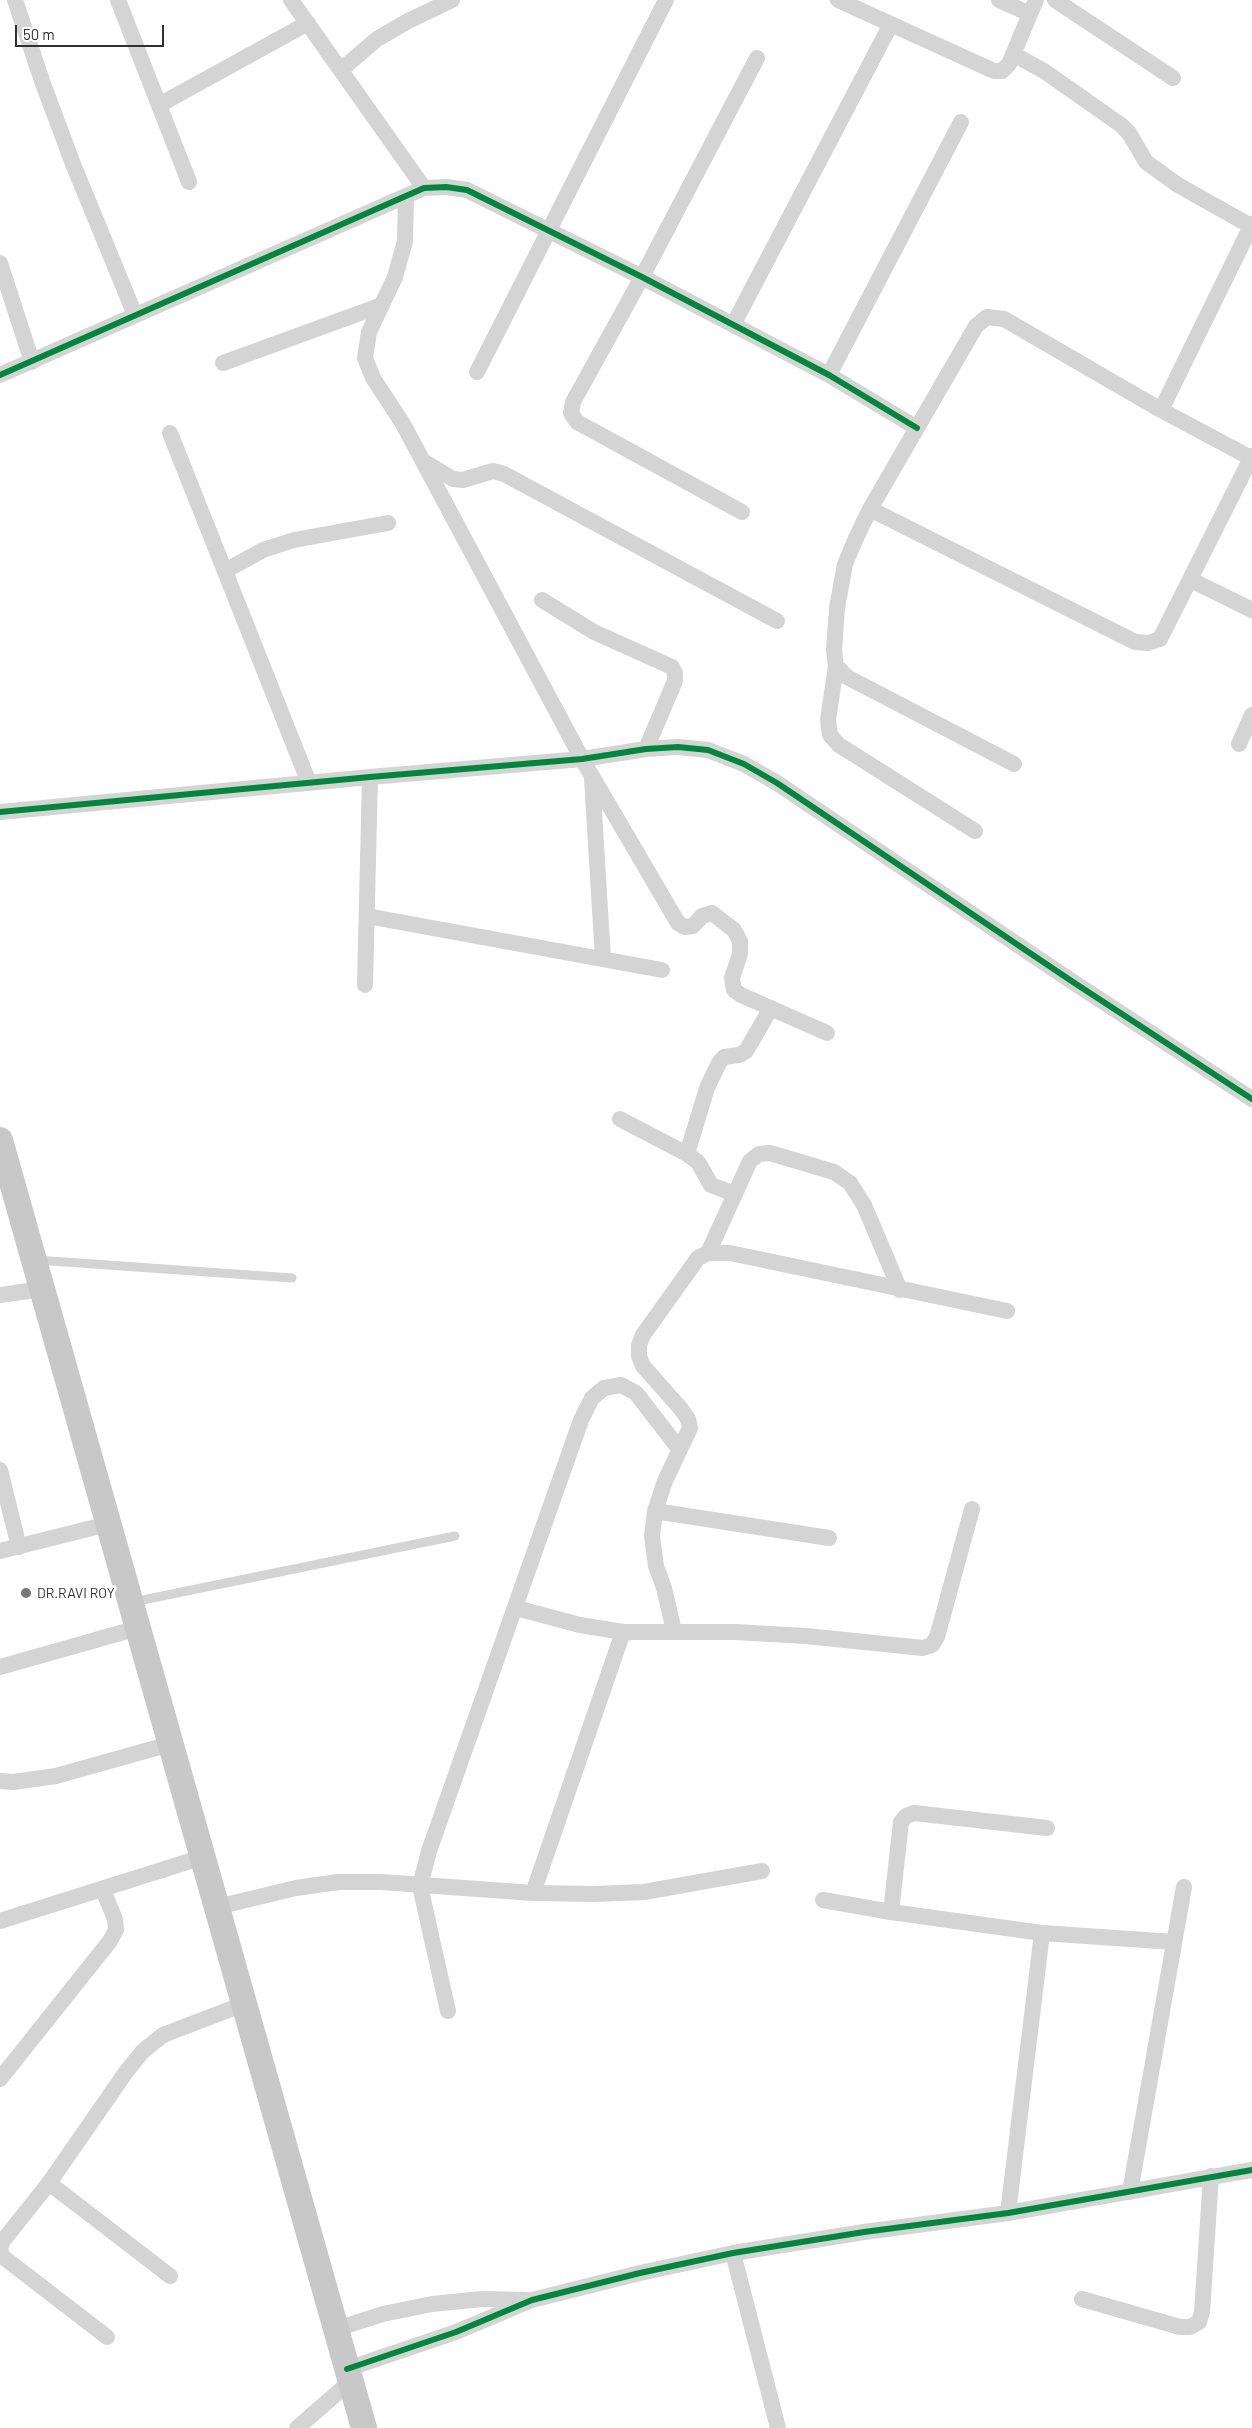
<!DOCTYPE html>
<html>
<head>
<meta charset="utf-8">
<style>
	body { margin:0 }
	#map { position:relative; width:1252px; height:2428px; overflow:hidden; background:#fff; font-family:Barlow,sans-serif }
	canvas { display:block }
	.scale { position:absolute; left:15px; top:25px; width:149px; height:22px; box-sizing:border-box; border:2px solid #303030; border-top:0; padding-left:6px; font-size:15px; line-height:18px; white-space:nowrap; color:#303030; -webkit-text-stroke:4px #fff; paint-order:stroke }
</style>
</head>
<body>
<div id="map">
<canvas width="1252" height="2428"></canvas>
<div class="scale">50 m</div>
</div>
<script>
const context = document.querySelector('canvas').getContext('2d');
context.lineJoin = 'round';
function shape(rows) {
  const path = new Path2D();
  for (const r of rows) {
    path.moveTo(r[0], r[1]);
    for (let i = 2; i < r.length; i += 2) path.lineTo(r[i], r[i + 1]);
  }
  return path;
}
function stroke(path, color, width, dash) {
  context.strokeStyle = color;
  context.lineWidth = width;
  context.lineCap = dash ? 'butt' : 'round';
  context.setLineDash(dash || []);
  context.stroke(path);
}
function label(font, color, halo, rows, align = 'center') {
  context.font = font + ' Barlow,sans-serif';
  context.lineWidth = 5;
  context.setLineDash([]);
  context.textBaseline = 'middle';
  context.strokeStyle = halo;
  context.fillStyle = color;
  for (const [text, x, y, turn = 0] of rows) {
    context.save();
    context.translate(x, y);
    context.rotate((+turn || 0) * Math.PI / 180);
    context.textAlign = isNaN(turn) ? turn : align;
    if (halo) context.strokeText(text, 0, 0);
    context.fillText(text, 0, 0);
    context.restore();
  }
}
stroke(shape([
	[37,1260,292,1278],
	[133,1602,455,1536]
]), '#d4d4d4', 9);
stroke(shape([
	[15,0,42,81,73,164,135,315],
	[118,0,189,182],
	[291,0,424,188],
	[838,0,994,71,1002,71,1009,64,1036,0],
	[999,0,1030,14],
	[1055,0,1173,78],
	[1013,54,1044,71,1121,125,1129,133,1146,162,1178,185,1251,226],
	[341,70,377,39,408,21,452,0],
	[159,105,308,23],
	[406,197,405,241,395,277,369,332,365,358,373,378,403,424,582,759,678,923,685,927,693,926,702,916,712,913,734,930,740,941,740,954,732,978,734,990,741,995,827,1033],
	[0,263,32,362],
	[733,325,891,24],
	[223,363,382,305],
	[477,372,666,0],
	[0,375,424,188,446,187,467,190,642,277,829,375,917,428],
	[829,375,961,122],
	[1161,410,1252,224],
	[170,433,309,783],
	[423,461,453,479,463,480,493,471,504,474,777,621],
	[870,509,1135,642,1148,643,1160,639,1252,456],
	[742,512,577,422,571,413,573,402,642,277,757,58],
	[225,571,263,550,294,540,388,523],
	[1191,580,1252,610],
	[542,600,594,632,672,667,675,673,675,681,646,749],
	[836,666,828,720,830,735,839,745,975,831],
	[1239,744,1252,715],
	[1014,764,847,677,836,666,834,650,837,608,845,564,856,538,870,509,976,326,987,317,1004,319,1161,410,1251,458],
	[592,779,603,959],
	[0,812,370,777,582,759,646,749,678,747,708,750,744,764,777,783,1073,982,1252,1099],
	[367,916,662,970],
	[365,985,370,777],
	[620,1119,687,1154,698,1162,711,1185,735,1194],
	[687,1154,707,1088,719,1063,724,1057,739,1055,746,1051,771,1008],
	[708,1253,750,1161,759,1154,770,1153,834,1172,850,1183,864,1205,900,1290],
	[0,1295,42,1289],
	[0,1470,19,1547],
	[655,1511,829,1538],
	[0,1551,108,1524],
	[516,1608,580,1625,623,1632,735,1632,806,1636,923,1648,932,1645,937,1637,972,1509],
	[674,1631,664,1588,656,1566,652,1536,655,1511,665,1481,690,1428,688,1419,681,1409,643,1366,639,1356,639,1345,643,1335,698,1258,708,1253,730,1253,1007,1311],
	[0,1667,138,1628],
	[0,1781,13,1782,56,1776,170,1744],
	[533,1893,623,1632],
	[823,1900,891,1912,1042,1933,1174,1942],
	[217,1907,296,1888,338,1882,381,1882,533,1893,594,1894,644,1892,762,1871],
	[891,1912,901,1822,906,1816,914,1813,1047,1828],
	[0,1921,203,1857],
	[448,2011,420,1886,429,1851,581,1420,592,1398,604,1388,621,1385,636,1393,680,1450],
	[0,2079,110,1941,116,1930,115,1919,103,1890],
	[49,2183,170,2276],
	[1130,2192,1184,1887],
	[1008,2213,1042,1933],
	[733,2253,778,2428],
	[1082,2299,1180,2327,1190,2327,1199,2322,1202,2312,1211,2176],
	[336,2329,383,2314,432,2304,482,2299,527,2300],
	[107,2337,7,2260,2,2256,0,2249,2,2242,49,2183,126,2072,143,2051,163,2035,244,2004],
	[347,2369,456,2332,532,2300,640,2273,733,2253,864,2232,1008,2213,1252,2170],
	[297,2428,351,2381]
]), '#d4d4d4', 16);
stroke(shape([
	[0,1140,364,2428]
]), '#c8c8c8', 26);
stroke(shape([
	[0,375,424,188,446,187,467,190,642,277,829,375,917,428],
	[0,812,370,777,582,759,646,749,678,747,708,750,744,764,777,783,1073,982,1252,1099],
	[347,2369,456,2332,532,2300,640,2273,733,2253,864,2232,1008,2213,1252,2170]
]), '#00873e', 6);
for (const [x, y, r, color] of [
	[26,1593,6,"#787878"]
]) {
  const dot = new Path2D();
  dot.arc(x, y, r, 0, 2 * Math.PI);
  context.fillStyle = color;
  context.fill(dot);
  stroke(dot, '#fff', 2);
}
label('14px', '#303030', '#fff', [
	["DR.RAVI ROY",37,1593]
], 'left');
</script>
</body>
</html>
